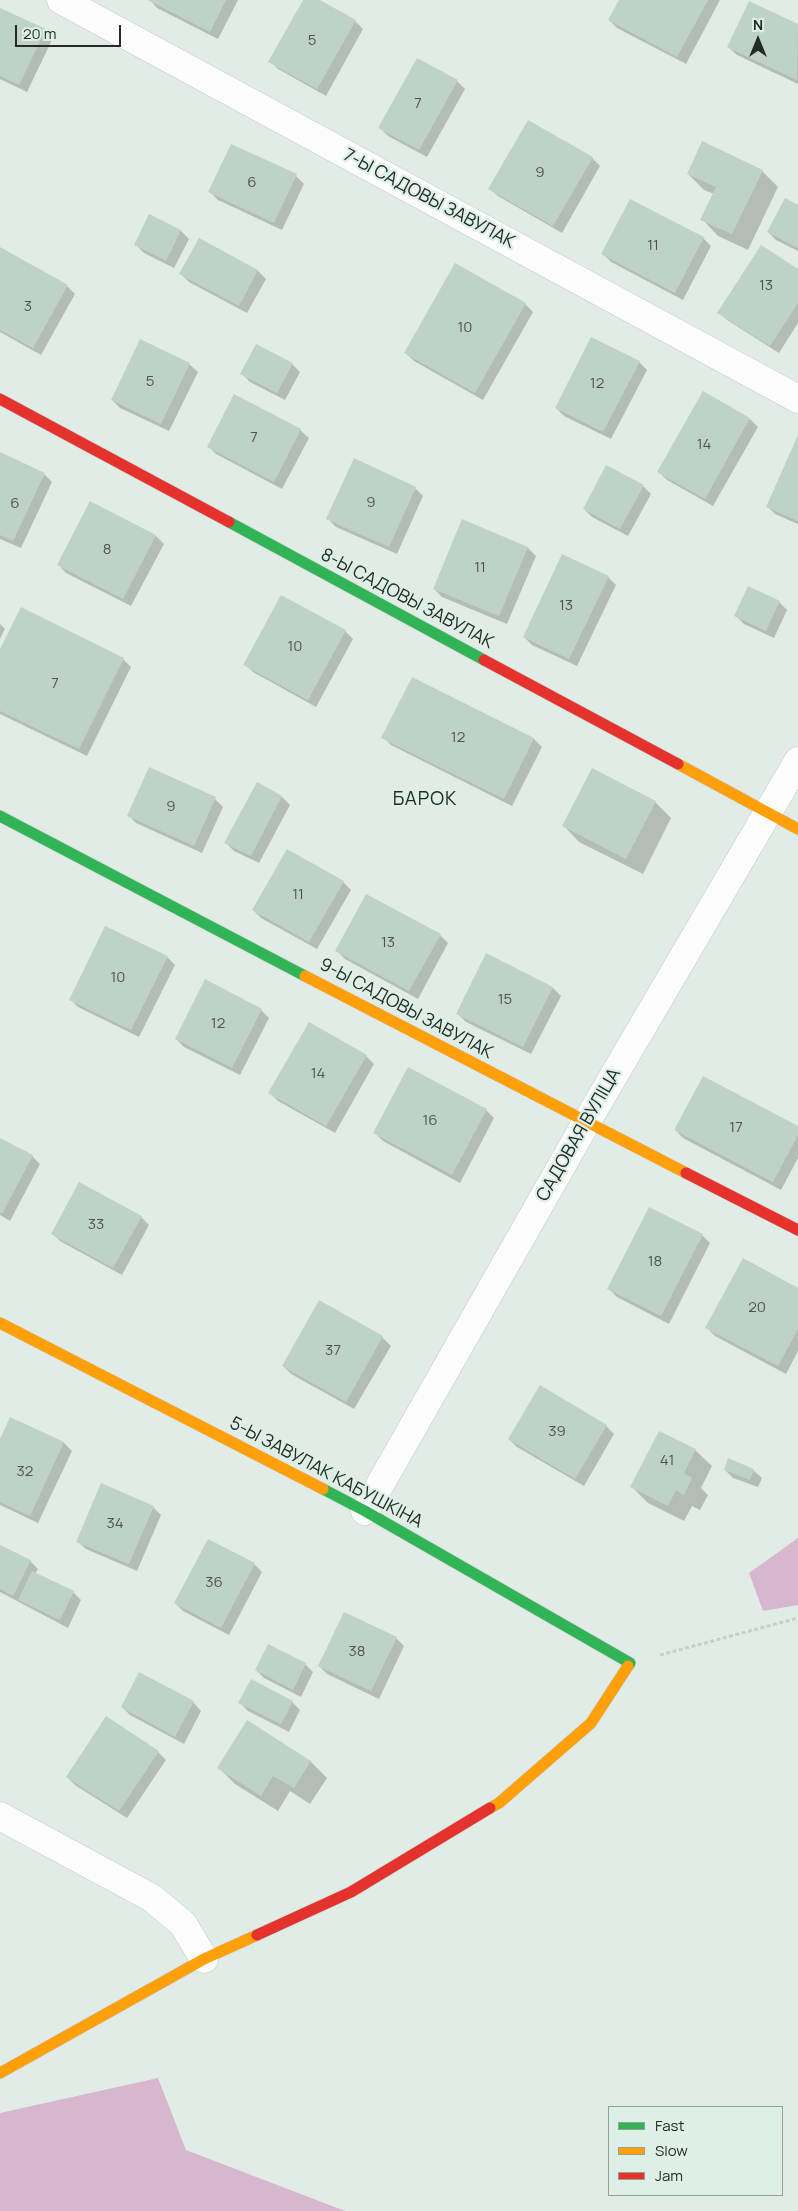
<!DOCTYPE html>
<html>
<head>
<meta charset="utf-8">
<style>
	body { margin:0 }
	#map { position:relative; width:798px; height:2211px; overflow:hidden; background:#e2ece6; font-family:Manrope,sans-serif }
	canvas { display:block }
	.legend { position:absolute; left:608px; top:2106px; width:175px; height:90px; box-sizing:border-box; background:#def0e5; border:1px solid #94a199; margin:0; padding:6px 9px; list-style:none; font-size:15px; color:#242b27 }
	.legend li { display:flex; align-items:center; gap:10px; height:25px }
	.legend b { width:25px; border:1px solid #94a199 }
	.north { position:absolute; left:733px; top:15px; width:50px; height:50px; -webkit-text-stroke:4px #def0e5; paint-order:stroke; rotate:0deg; font-size:14px; font-weight:700; line-height:20px; text-align:center; color:#242b27 }
	.north::after { content:''; display:block; margin:auto; width:18px; height:22px; background:#242b27; clip-path:polygon(50% 0,100% 100%,50% 72%,0 100%) }
	.scale { position:absolute; left:15px; top:25px; width:106px; height:22px; box-sizing:border-box; border:2px solid #242b27; border-top:0; padding-left:6px; font-size:15px; line-height:18px; white-space:nowrap; color:#242b27; -webkit-text-stroke:4px #def0e5; paint-order:stroke }
</style>
</head>
<body>
<div id="map">
<canvas width="798" height="2211"></canvas>
<ul class="legend">
<li><b style="height:6px;background:#30b455"></b>Fast</li>
<li><b style="height:6px;background:#ff9f0a"></b>Slow</li>
<li><b style="height:6px;background:#e5322d"></b>Jam</li>
</ul>
<div class="north">N</div>
<div class="scale">20 m</div>
</div>
<script>
const context = document.querySelector('canvas').getContext('2d');
context.lineJoin = 'round';
function fill(path, color) {
  context.fillStyle = color;
  context.fill(path, 'evenodd');
}
function shape(rows) {
  const path = new Path2D();
  for (const r of rows) {
    path.moveTo(r[0], r[1]);
    for (let i = 2; i < r.length; i += 2) path.lineTo(r[i], r[i + 1]);
  }
  return path;
}
function stroke(path, color, width, dash) {
  context.strokeStyle = color;
  context.lineWidth = width;
  context.lineCap = dash ? 'butt' : 'round';
  context.setLineDash(dash || []);
  context.stroke(path);
}
function label(font, color, halo, rows, align = 'center') {
  context.font = font + ' Manrope,sans-serif';
  context.lineWidth = 4.5;
  context.setLineDash([]);
  context.textBaseline = 'middle';
  context.strokeStyle = halo;
  context.fillStyle = color;
  for (const [text, x, y, turn = 0] of rows) {
    context.save();
    context.translate(x, y);
    context.rotate((+turn || 0) * Math.PI / 180);
    context.textAlign = isNaN(turn) ? turn : align;
    if (halo) context.strokeText(text, 0, 0);
    context.fillText(text, 0, 0);
    context.restore();
  }
}
fill(shape([
	[798,1538,798,1605,763,1611,749,1573],
	[158,2078,186,2150,345,2211,0,2211,0,2113]
]), '#d7b7cd');
fill(shape([
	[150,0,238,0,218,39,157,8],
	[304,0,317,0,355,21,363,29,326,96,278,69,270,61],
	[620,0,720,0,686,64,617,28,609,20],
	[750,3,798,26,798,84,737,55,728,47],
	[0,9,45,30,53,38,27,92,0,79],
	[457,81,465,89,427,157,388,136,380,128],
	[528,122,592,158,600,166,562,233,498,196,489,188],
	[762,171,778,187,748,250,718,236,702,219,714,194,704,190,688,174],
	[296,176,304,184,282,230,218,200,210,192],
	[798,206,798,251,776,240,768,232],
	[150,216,181,231,189,239,174,268,144,253,136,245],
	[703,238,711,246,683,300,611,262,603,254],
	[199,240,258,271,266,279,247,313,189,282,181,274],
	[0,249,67,286,75,294,41,355,0,332],
	[798,270,798,323,779,353,727,320,719,312],
	[525,304,533,312,483,400,414,361,406,353],
	[141,341,189,364,198,372,169,431,120,408,112,400],
	[639,362,647,370,611,439,564,416,556,408],
	[292,364,300,372,285,400,250,382,242,374],
	[750,419,758,427,713,506,667,480,659,472],
	[300,430,309,438,282,489,216,454,208,446],
	[798,438,798,524,775,514,767,506],
	[0,453,44,474,52,482,21,548,0,539],
	[643,486,651,494,628,536,592,517,584,509],
	[415,488,423,496,397,554,336,527,328,519],
	[462,521,528,548,536,556,507,624,442,597,434,589],
	[156,536,164,544,131,606,66,573,58,564],
	[608,577,616,585,577,666,532,645,524,637],
	[779,602,787,610,774,638,744,624,736,616],
	[0,624,5,629,0,639],
	[345,631,353,639,316,707,253,672,245,664],
	[0,652,123,659,131,667,87,756,0,714],
	[412,679,534,739,542,747,512,806,391,745,383,737],
	[257,784,282,797,290,805,259,863,234,851,226,843],
	[215,799,223,807,202,853,136,823,128,815],
	[655,802,671,818,643,874,579,842,563,825],
	[343,882,351,890,317,949,261,918,253,910],
	[440,935,448,943,418,999,345,959,337,951],
	[167,957,175,965,139,1037,78,1007,70,999],
	[553,988,561,996,531,1054,466,1022,458,1014],
	[261,1010,269,1018,240,1075,184,1047,176,1039],
	[366,1056,374,1064,335,1133,278,1101,270,1093],
	[409,1069,486,1110,494,1118,460,1183,383,1141,375,1133],
	[798,1127,798,1158,781,1190,683,1138,675,1130],
	[0,1140,32,1156,40,1164,10,1221,0,1215],
	[141,1217,149,1225,122,1275,60,1241,52,1233],
	[702,1235,710,1243,669,1324,617,1297,609,1289],
	[798,1289,798,1351,786,1374,715,1336,707,1328],
	[320,1302,382,1337,391,1346,354,1409,291,1374,283,1366],
	[606,1426,614,1434,584,1486,517,1447,509,1439],
	[660,1432,695,1450,712,1466,701,1488,708,1495,700,1510,692,1506,684,1521,648,1503,632,1487],
	[0,1442,64,1443,72,1451,38,1523,0,1505],
	[725,1470,753,1470,762,1478,758,1487,733,1478],
	[153,1507,161,1515,137,1571,86,1549,77,1541],
	[0,1546,30,1561,38,1569,35,1574,73,1592,81,1600,68,1628,0,1592],
	[254,1564,262,1572,229,1635,183,1611,175,1603],
	[396,1638,404,1646,379,1699,327,1674,319,1666],
	[269,1646,305,1664,313,1672,301,1697,264,1678,256,1670],
	[140,1674,193,1702,201,1711,184,1744,130,1715,122,1707],
	[292,1702,300,1710,289,1732,248,1711,240,1703],
	[247,1722,311,1762,327,1778,310,1804,290,1791,278,1811,235,1784,219,1768],
	[158,1752,166,1760,127,1818,75,1785,67,1777]
]), '#0003');
fill(shape([
	[148,0,226,0,210,32],
	[303,0,320,0,356,20,317,89,268,62],
	[619,0,708,0,677,57,608,20],
	[749,1,798,24,797,80,727,47],
	[0,8,46,29,19,85,0,76],
	[417,58,458,80,419,150,378,128],
	[528,120,593,157,553,226,488,189],
	[702,141,763,170,732,234,700,220,716,187,687,174],
	[231,144,297,174,274,223,208,192],
	[785,198,798,205,798,248,767,232],
	[630,199,704,237,675,293,601,254],
	[149,214,181,230,166,261,134,245],
	[199,238,258,270,239,306,179,274],
	[761,245,798,269,798,303,770,346,717,313],
	[0,247,68,285,33,348,0,330],
	[455,263,526,303,475,393,404,353],
	[591,337,640,361,603,432,555,408],
	[140,339,190,363,161,424,111,400],
	[256,344,293,363,277,393,240,374],
	[703,391,750,418,705,499,657,472],
	[234,394,301,429,274,482,207,447],
	[798,435,798,521,766,507],
	[0,452,45,473,13,541,0,535],
	[354,458,416,487,389,547,326,519],
	[606,465,644,485,620,529,583,509],
	[90,501,156,535,123,599,57,565],
	[462,519,528,547,499,616,433,589],
	[562,554,609,576,569,659,523,637],
	[748,586,780,601,766,631,734,616],
	[281,595,346,630,308,700,243,665],
	[21,607,124,658,79,749,0,711,0,649],
	[412,677,534,738,504,799,381,738],
	[149,767,216,797,194,846,127,816],
	[592,768,656,801,626,859,562,826],
	[257,782,282,796,251,856,224,843],
	[287,849,344,881,309,942,252,910],
	[366,894,441,934,409,991,335,951],
	[105,926,168,956,131,1030,69,1000],
	[486,953,553,987,523,1047,456,1014],
	[205,979,262,1009,232,1068,175,1039],
	[309,1022,367,1055,326,1126,268,1093],
	[408,1067,487,1109,452,1175,373,1133],
	[703,1076,798,1126,798,1135,773,1182,674,1130],
	[0,1138,33,1155,2,1214,0,1213],
	[79,1182,142,1216,113,1268,51,1234],
	[649,1207,703,1234,661,1316,607,1289],
	[743,1258,798,1288,798,1329,778,1366,705,1328],
	[319,1300,383,1336,346,1402,282,1366],
	[540,1385,607,1425,575,1479,508,1439],
	[10,1417,64,1442,30,1516,0,1502,0,1439],
	[659,1431,696,1449,684,1473,692,1478,684,1495,676,1490,668,1506,630,1487],
	[728,1458,754,1469,750,1480,724,1470],
	[101,1483,154,1506,129,1564,76,1542],
	[208,1539,255,1563,221,1628,174,1603],
	[0,1545,31,1560,13,1596,0,1589],
	[32,1571,74,1591,60,1620,18,1600],
	[344,1612,397,1637,371,1691,318,1666],
	[268,1644,306,1663,293,1690,255,1670],
	[139,1672,194,1701,175,1737,121,1707],
	[251,1679,293,1701,281,1724,238,1703],
	[106,1716,159,1751,119,1811,66,1777],
	[247,1720,311,1761,294,1788,273,1776,261,1796,217,1768]
]), '#bfd2c8');
const street = shape([
	[61,0,798,399],
	[365,1511,586,1123,798,761],
	[0,1816,152,1898,183,1924,204,1959]
]);
const fast = shape([
	[229,522,484,660],
	[0,816,305,976],
	[323,1489,365,1511,630,1663,628,1666]
]);
const slow = shape([
	[678,764,798,829],
	[305,976,686,1173],
	[0,1323,323,1489],
	[490,1808,499,1803,591,1723,628,1666],
	[0,2073,204,1959,257,1935]
]);
const jam = shape([
	[0,399,229,522],
	[484,660,678,764],
	[686,1173,798,1230],
	[257,1935,351,1892,490,1808]
]);
stroke(street, '#c2c9c5', 29);
stroke(fast, '#c2c9c5', 12);
stroke(slow, '#c2c9c5', 12);
stroke(jam, '#c2c9c5', 12);
stroke(shape([
	[660,1655,798,1618]
]), '#c8ccca', 3, [4, 2.5]);
stroke(street, '#fbfcfb', 28);
stroke(fast, '#30b455', 11);
stroke(slow, '#ff9f0a', 11);
stroke(jam, '#e5322d', 11);
label('15px', '#4b554f', null, [
	["5",312,41],
	["7",418,104],
	["9",540,173],
	["6",252,183],
	["11",653,246],
	["13",766,286],
	["3",28,307],
	["10",465,328],
	["5",150,382],
	["12",597,384],
	["7",254,438],
	["14",704,445],
	["9",371,503],
	["6",15,504],
	["8",107,550],
	["11",480,568],
	["13",566,606],
	["10",295,647],
	["7",55,684],
	["12",458,738],
	["9",171,807],
	["11",298,895],
	["13",388,943],
	["10",118,978],
	["15",505,1000],
	["12",218,1024],
	["14",318,1074],
	["16",430,1121],
	["17",736,1128],
	["33",96,1225],
	["18",655,1262],
	["20",757,1308],
	["37",333,1351],
	["39",557,1432],
	["41",667,1461],
	["32",25,1472],
	["34",115,1524],
	["36",214,1583],
	["38",357,1652]
]);
label('18px', '#242b27', '#def0e5', [
	["7-Ы САДОВЫ ЗАВУЛАК",429,199,28],
	["8-Ы САДОВЫ ЗАВУЛАК",407,599,28],
	["9-Ы САДОВЫ ЗАВУЛАК",406,1009,28],
	["САДОВАЯ ВУЛІЦА",579,1135,-60],
	["5-Ы ЗАВУЛАК КАБУШКІНА",326,1473,28]
]);
context.letterSpacing = '1px';
label('19px', '#242b27', '#def0e5', [
	["БАРОК",425,800]
]);
context.letterSpacing = '0px';
</script>
</body>
</html>
